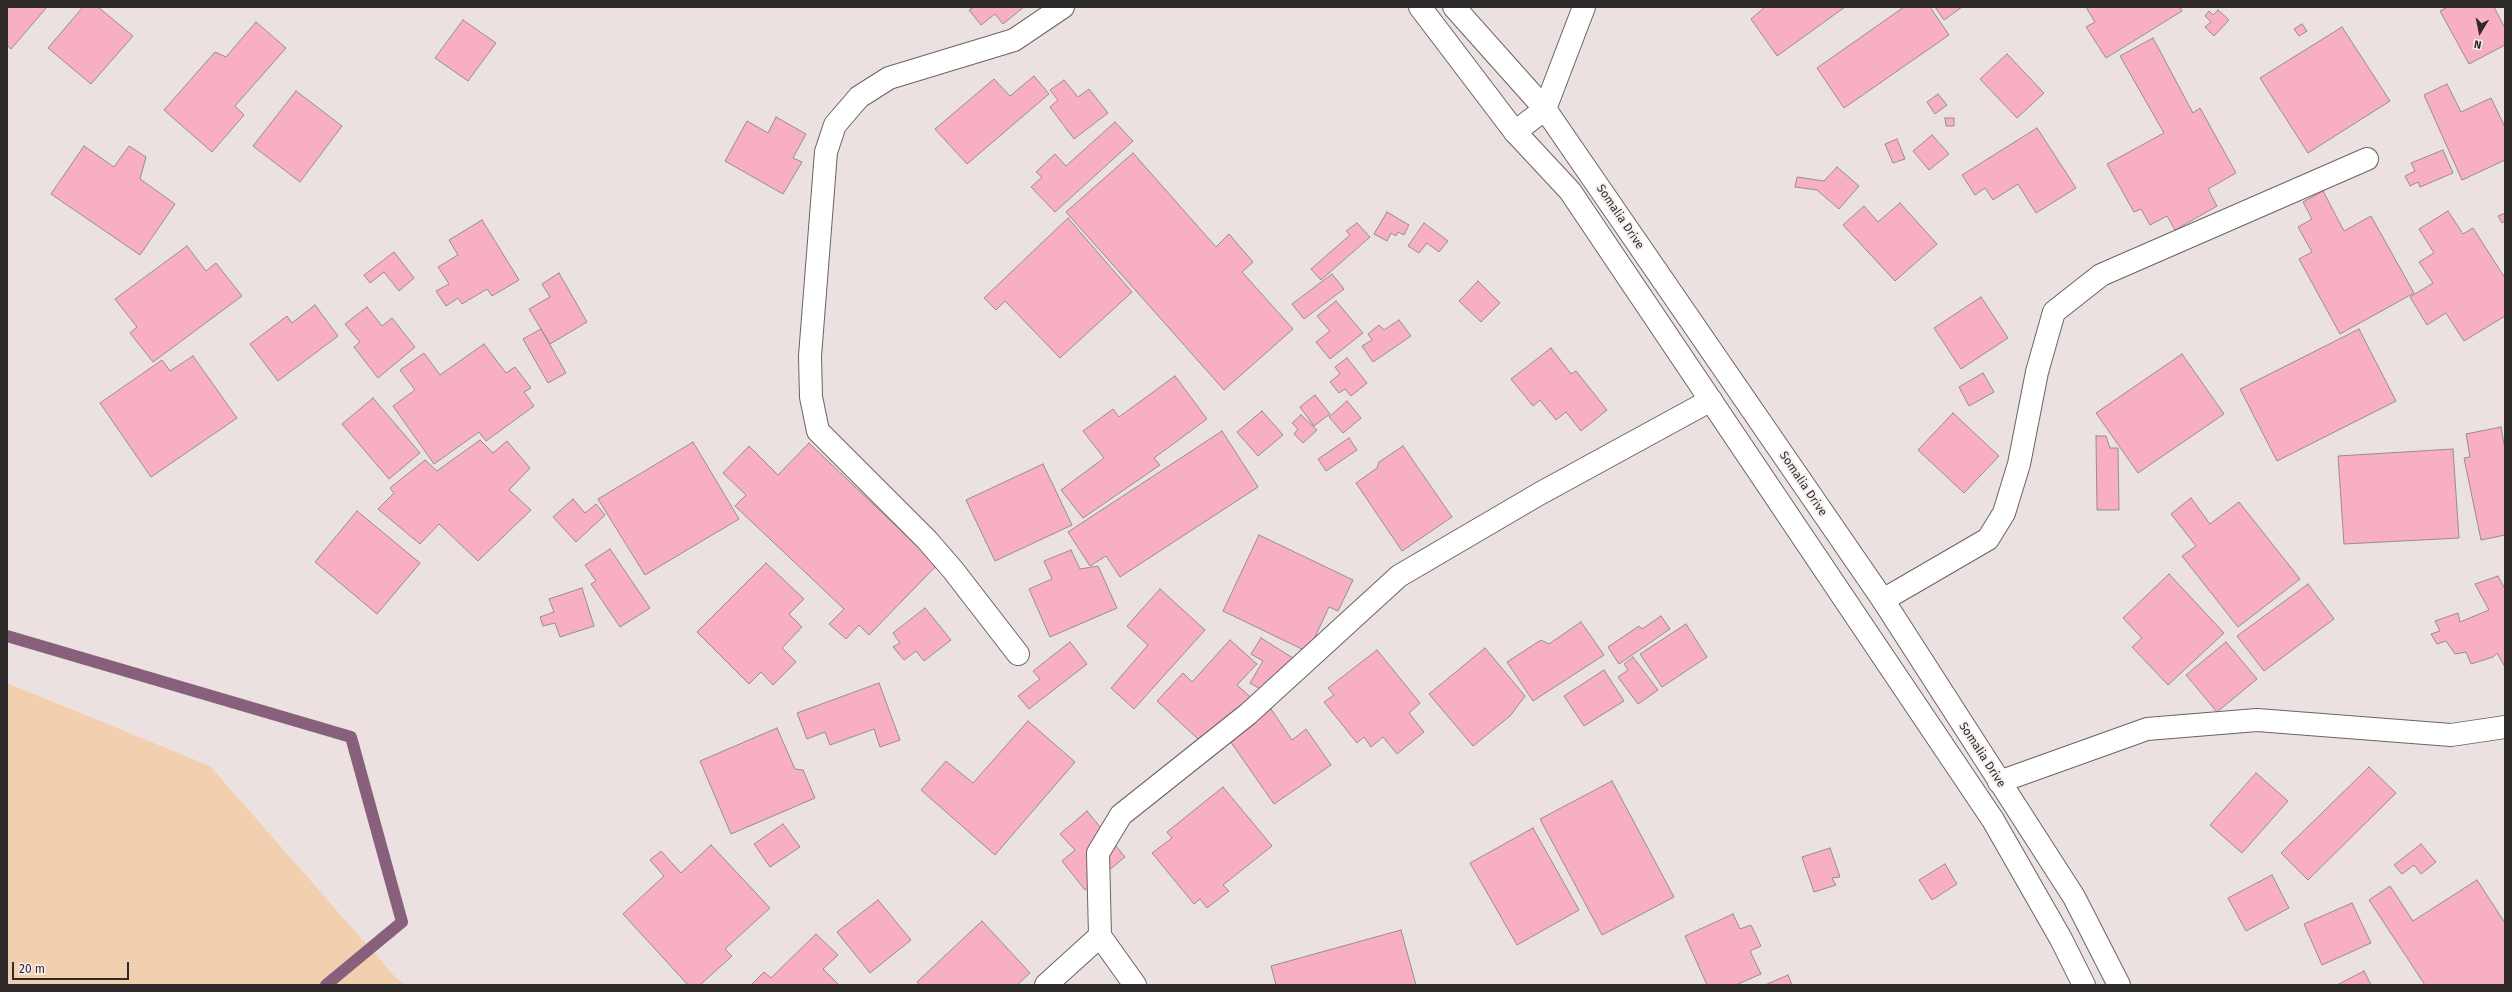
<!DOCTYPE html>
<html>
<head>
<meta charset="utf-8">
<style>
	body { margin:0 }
	#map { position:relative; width:2512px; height:992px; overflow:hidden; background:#ebe1e1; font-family:"Fira Sans",sans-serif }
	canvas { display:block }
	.frame { position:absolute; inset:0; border:8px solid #2f2b2b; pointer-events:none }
	.north { position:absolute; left:2460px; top:12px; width:40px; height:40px; -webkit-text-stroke:3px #f9eeee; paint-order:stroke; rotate:190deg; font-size:11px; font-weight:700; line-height:16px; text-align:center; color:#2f2b2b }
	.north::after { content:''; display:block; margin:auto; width:14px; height:18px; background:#2f2b2b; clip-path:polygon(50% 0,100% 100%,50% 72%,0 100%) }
	.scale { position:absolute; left:12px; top:962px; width:117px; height:18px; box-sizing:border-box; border:2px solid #2f2b2b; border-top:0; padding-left:5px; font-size:12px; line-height:14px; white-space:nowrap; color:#2f2b2b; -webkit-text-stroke:3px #f9eeee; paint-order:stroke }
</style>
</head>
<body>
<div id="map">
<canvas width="2512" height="992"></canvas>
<div class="frame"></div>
<div class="north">N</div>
<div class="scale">20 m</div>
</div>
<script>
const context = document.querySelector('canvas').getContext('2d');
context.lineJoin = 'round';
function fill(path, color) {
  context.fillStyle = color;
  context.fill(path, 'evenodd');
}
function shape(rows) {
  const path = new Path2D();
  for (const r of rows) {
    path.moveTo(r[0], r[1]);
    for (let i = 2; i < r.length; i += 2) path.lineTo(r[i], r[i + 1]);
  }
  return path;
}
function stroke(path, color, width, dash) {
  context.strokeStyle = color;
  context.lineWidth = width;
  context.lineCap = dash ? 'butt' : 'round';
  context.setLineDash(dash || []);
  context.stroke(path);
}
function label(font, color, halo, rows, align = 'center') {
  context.font = font + ' "Fira Sans",sans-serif';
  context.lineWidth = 4;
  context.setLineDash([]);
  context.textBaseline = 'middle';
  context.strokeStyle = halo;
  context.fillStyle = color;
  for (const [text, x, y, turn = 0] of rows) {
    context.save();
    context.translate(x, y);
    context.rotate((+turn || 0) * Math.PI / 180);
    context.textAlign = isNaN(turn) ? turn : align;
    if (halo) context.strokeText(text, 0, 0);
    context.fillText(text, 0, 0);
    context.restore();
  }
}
fill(shape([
	[7,683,210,766,396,978,406,985,7,985]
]), '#f2d0af');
stroke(shape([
	[7,636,351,737,402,922,326,985]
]), '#89607b', 12);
const building = shape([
	[7,7,47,7,11,49,7,45,7,7],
	[83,7,98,7,133,36,91,84,48,48,83,7],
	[974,7,1024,7,1003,24,995,14,981,25,969,10,974,7],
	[1765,7,1845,7,1777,56,1751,19,1765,7],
	[1904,7,1930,7,1949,35,1844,108,1817,68,1904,7],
	[1935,7,1962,7,1944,20,1935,7],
	[2086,7,2180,7,2182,11,2106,58,2086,27,2095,22,2086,7],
	[2448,7,2494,7,2505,28,2505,45,2469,64,2440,11,2448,7],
	[2218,10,2229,20,2214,36,2205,27,2211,22,2205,16,2209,11,2213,15,2218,10],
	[463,20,496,43,468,81,435,58,463,20],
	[256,22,286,48,235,106,244,115,212,152,164,110,215,52,226,57,256,22],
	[2302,24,2307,31,2299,36,2294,29,2302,24],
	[2342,27,2390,101,2308,153,2260,78,2342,27],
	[2153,38,2193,113,2200,108,2236,173,2208,189,2217,206,2175,230,2167,216,2150,225,2141,209,2134,212,2107,164,2164,133,2120,56,2153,38],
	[2007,54,2044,93,2017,118,1980,79,2007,54],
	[1034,76,1049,94,967,164,935,129,994,79,1010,96,1034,76],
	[1064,80,1078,97,1089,89,1108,113,1074,139,1050,107,1058,100,1050,90,1064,80],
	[2447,84,2461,112,2491,98,2505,127,2505,160,2462,180,2424,95,2447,84],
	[296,91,342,126,300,182,253,146,296,91],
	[1938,94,1947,105,1935,114,1927,102,1938,94],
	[776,117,806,134,793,158,802,162,783,194,725,161,747,121,768,133,776,117],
	[1945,118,1954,118,1954,126,1946,126,1945,118],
	[1115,122,1133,141,1055,212,1031,187,1042,177,1036,172,1055,154,1066,166,1115,122],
	[2037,128,2076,188,2036,213,2018,184,1993,200,1985,188,1975,195,1962,175,2037,128],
	[1932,135,1949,154,1929,170,1913,151,1932,135],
	[1897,139,1905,159,1893,163,1885,144,1897,139],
	[84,146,114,167,129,146,146,157,140,179,175,204,140,255,51,194,84,146],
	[2443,150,2453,173,2420,187,2418,182,2410,186,2405,176,2415,171,2411,163,2443,150],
	[1133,153,1216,247,1229,234,1253,262,1242,272,1293,329,1224,390,1066,212,1133,153],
	[1837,167,1859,186,1839,209,1817,190,1795,187,1797,177,1824,181,1837,167],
	[2323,191,2344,231,2371,216,2414,293,2340,334,2299,259,2312,252,2298,227,2312,219,2303,202,2323,191],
	[1900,203,1937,244,1895,281,1843,225,1864,206,1878,222,1900,203],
	[2448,211,2463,234,2473,228,2505,278,2505,316,2464,341,2446,313,2427,325,2410,297,2433,283,2419,262,2434,253,2419,229,2448,211],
	[1387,212,1409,225,1404,235,1398,232,1396,236,1391,233,1387,241,1374,234,1387,212],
	[2505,213,2505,221,2502,223,2498,216,2505,213],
	[1068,218,1132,292,1060,358,1005,301,996,310,984,298,1068,218],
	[482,220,519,280,492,296,487,289,462,304,458,298,446,306,436,291,449,284,438,267,458,255,449,240,482,220],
	[1357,223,1370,237,1321,280,1311,269,1350,235,1346,231,1357,223],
	[1424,223,1448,241,1439,252,1427,243,1419,253,1408,246,1424,223],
	[187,246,206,271,216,263,242,296,153,362,130,333,137,327,115,299,187,246],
	[394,252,414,278,399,291,384,272,370,283,364,275,394,252],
	[559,273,587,322,550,344,529,309,550,297,542,284,559,273],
	[1332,274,1344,289,1304,319,1292,304,1332,274],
	[1478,281,1500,303,1481,322,1459,301,1478,281],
	[1981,297,2008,338,1961,369,1934,328,1981,297],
	[1336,301,1363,333,1330,359,1316,342,1330,331,1317,316,1336,301],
	[315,305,338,336,278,381,250,344,287,316,292,323,315,305],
	[367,307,382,326,392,318,415,347,378,378,354,347,360,342,345,324,367,307],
	[1399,320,1411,336,1373,362,1362,346,1372,340,1368,334,1379,325,1384,330,1399,320],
	[541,329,566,373,548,383,523,339,541,329],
	[2359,329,2396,401,2277,461,2240,389,2359,329],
	[484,344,506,373,515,367,531,388,524,392,534,406,486,441,479,432,434,464,393,406,415,390,400,370,424,353,440,375,484,344],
	[1551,348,1571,374,1576,371,1607,410,1581,431,1566,412,1556,420,1540,400,1533,406,1511,379,1551,348],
	[2182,354,2224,414,2138,473,2096,413,2182,354],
	[193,356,237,418,151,477,100,403,162,360,170,371,193,356],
	[1347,358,1367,383,1351,396,1345,389,1339,393,1330,382,1340,374,1335,367,1347,358],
	[1983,373,1994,392,1969,406,1959,387,1983,373],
	[1175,376,1207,419,1154,458,1160,465,1083,518,1061,490,1104,458,1083,431,1113,409,1119,417,1175,376],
	[1315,395,1330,414,1314,426,1300,407,1315,395],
	[373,398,420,453,389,479,342,424,373,398],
	[1347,401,1361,418,1343,433,1329,417,1347,401],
	[1262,411,1283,435,1258,456,1237,432,1262,411],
	[1953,413,1999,456,1964,493,1918,450,1953,413],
	[1301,415,1317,430,1303,443,1294,434,1298,429,1292,423,1301,415],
	[2501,427,2505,449,2505,535,2481,540,2464,458,2470,457,2466,434,2501,427],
	[1222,431,1258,487,1120,577,1106,556,1090,566,1068,532,1222,431],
	[2096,436,2106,436,2110,448,2118,448,2119,510,2097,510,2096,436],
	[1349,438,1357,450,1326,471,1318,459,1349,438],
	[480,440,493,453,507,441,530,468,509,490,531,510,478,561,439,524,420,544,378,509,394,493,390,488,425,460,437,471,480,440],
	[693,442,739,519,645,575,598,499,693,442],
	[809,443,937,565,869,635,859,625,846,639,829,624,844,609,735,506,746,495,723,473,749,446,778,475,809,443],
	[1403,446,1452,517,1402,551,1356,483,1377,468,1379,462,1403,446],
	[2453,449,2459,538,2344,544,2338,456,2453,449],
	[1043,464,1072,525,995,561,966,500,1043,464],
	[2191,498,2210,524,2239,502,2300,579,2238,627,2182,556,2196,546,2171,514,2191,498],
	[573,499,585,513,596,504,605,515,576,542,553,517,573,499],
	[357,511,420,563,377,614,315,562,357,511],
	[1259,535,1353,580,1338,611,1329,607,1308,652,1223,611,1259,535],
	[610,549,650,608,620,627,591,584,596,581,585,565,610,549],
	[1071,550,1080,569,1098,566,1117,608,1050,637,1029,589,1052,579,1044,561,1071,550],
	[766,563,804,599,789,614,802,627,782,648,796,662,773,685,761,672,749,684,697,632,766,563],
	[2169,574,2224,633,2168,685,2132,647,2142,638,2123,618,2169,574],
	[2498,576,2505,589,2505,667,2497,653,2493,657,2471,664,2466,652,2455,654,2446,641,2437,644,2431,634,2440,631,2435,621,2458,613,2460,622,2489,610,2475,584,2498,576],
	[2308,584,2334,619,2264,671,2237,636,2308,584],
	[582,588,594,626,560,637,555,623,543,626,540,617,554,612,549,599,582,588],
	[1160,589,1205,630,1134,709,1111,688,1148,645,1127,626,1160,589],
	[925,608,951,640,924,661,916,651,904,660,893,647,900,643,893,633,925,608],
	[1661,616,1670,629,1619,664,1608,647,1639,626,1642,629,1661,616],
	[1581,622,1604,655,1533,701,1507,662,1541,640,1549,644,1581,622],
	[1686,624,1707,657,1662,687,1640,654,1686,624],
	[1261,638,1301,663,1269,694,1250,683,1263,661,1251,654,1261,638],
	[1230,640,1257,664,1237,685,1257,703,1212,752,1157,701,1183,673,1192,682,1230,640],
	[1070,642,1087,664,1029,709,1018,696,1040,679,1033,671,1070,642],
	[2226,642,2257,679,2217,712,2186,675,2226,642],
	[1485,648,1525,696,1510,716,1473,746,1429,694,1485,648],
	[1377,650,1420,703,1409,713,1424,732,1397,754,1383,737,1371,747,1364,737,1357,743,1324,702,1334,695,1328,688,1377,650],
	[1633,657,1658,690,1638,704,1618,677,1628,670,1624,664,1633,657],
	[1604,670,1624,701,1584,726,1564,696,1604,670],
	[879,683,900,740,880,747,874,729,830,745,825,732,807,739,797,713,879,683],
	[1271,709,1292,740,1306,729,1331,765,1274,804,1228,738,1271,709],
	[1028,721,1075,762,995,855,921,790,946,761,973,783,1028,721],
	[777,728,795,769,803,770,815,798,731,834,700,761,777,728],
	[2369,767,2396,793,2308,880,2281,853,2369,767],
	[2256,773,2288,801,2242,853,2210,825,2256,773],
	[1612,781,1674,897,1602,935,1540,819,1612,781],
	[1223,787,1272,846,1223,885,1229,891,1207,908,1200,899,1194,904,1152,853,1172,838,1167,832,1223,787],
	[1087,811,1125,857,1085,890,1062,861,1075,850,1060,834,1087,811],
	[783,824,800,847,770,867,754,844,783,824],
	[1533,828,1579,910,1517,945,1470,863,1533,828],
	[2421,844,2436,862,2421,874,2414,865,2402,874,2394,865,2421,844],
	[711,845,770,908,725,949,732,956,700,985,688,985,623,914,664,876,650,860,661,851,681,873,711,845],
	[1830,848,1840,877,1832,878,1836,885,1814,892,1802,857,1830,848],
	[1945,864,1957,884,1932,900,1919,880,1945,864],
	[2272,875,2289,908,2246,931,2228,898,2272,875],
	[2477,880,2505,923,2505,985,2425,985,2369,900,2390,886,2413,921,2477,880],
	[878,900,911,940,870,973,837,932,878,900],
	[2352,903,2371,943,2322,965,2304,924,2352,903],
	[1733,914,1740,929,1751,925,1761,946,1750,951,1761,974,1736,985,1707,985,1685,936,1733,914],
	[982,921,1030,973,1017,985,920,985,917,982,982,921],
	[1401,930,1416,985,1276,985,1271,966,1401,930],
	[816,934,838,955,823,969,839,985,751,985,764,972,771,978,816,934],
	[2364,971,2371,985,2337,985,2364,971],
	[1788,975,1792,985,1765,985,1788,975]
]);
fill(building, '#f8afc3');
stroke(building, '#968d8f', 1);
const minor = shape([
	[1515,132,1545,109,1584,7],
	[1883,600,1988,539,2004,513,2019,464,2037,372,2054,312,2101,275,2367,159],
	[1018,654,953,570,927,540,818,431,811,397,810,356,826,152,835,125,859,97,889,78,1014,40,1063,7],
	[1999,782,2147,729,2257,720,2451,735,2505,727],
	[1046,985,1100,936],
	[1135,985,1100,936,1098,853,1121,815,1248,714,1399,576,1539,494,1711,400]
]);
const major = shape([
	[1420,7,1515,132,1570,191,1993,820,2061,939,2084,985],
	[1454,7,1545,109,1883,600,2074,897,2119,985]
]);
stroke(minor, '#6c6363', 24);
stroke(major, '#6c6363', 24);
stroke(minor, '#fff', 22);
stroke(major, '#fff', 22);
label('12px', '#2f2b2b', '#f9eeee', [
	["Somalia Drive",1620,217,56],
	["Somalia Drive",1803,484,56],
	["Somalia Drive",1982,755,57]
]);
</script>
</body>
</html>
